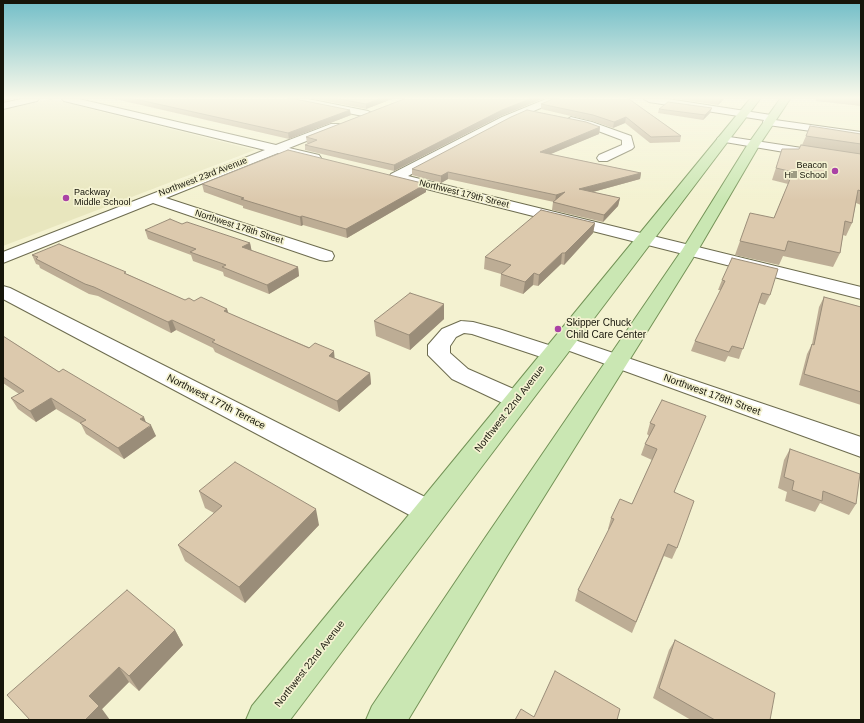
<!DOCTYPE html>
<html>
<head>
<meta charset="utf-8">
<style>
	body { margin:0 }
	#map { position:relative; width:864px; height:723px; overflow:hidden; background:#f4f2d1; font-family:Helvetica,sans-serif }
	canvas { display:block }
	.frame { position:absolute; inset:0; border:4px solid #16150a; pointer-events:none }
</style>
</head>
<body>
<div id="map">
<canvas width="864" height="723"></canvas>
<div class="frame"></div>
</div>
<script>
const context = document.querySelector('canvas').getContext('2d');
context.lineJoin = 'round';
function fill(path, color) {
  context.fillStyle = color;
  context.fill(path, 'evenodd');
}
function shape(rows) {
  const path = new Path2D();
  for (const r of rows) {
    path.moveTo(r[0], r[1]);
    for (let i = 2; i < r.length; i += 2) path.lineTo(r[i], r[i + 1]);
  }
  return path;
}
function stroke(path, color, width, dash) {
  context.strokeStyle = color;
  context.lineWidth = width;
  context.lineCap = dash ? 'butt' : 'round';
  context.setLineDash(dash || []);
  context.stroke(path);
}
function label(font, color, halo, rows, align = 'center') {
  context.font = font + ' Helvetica,sans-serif';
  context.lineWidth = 3.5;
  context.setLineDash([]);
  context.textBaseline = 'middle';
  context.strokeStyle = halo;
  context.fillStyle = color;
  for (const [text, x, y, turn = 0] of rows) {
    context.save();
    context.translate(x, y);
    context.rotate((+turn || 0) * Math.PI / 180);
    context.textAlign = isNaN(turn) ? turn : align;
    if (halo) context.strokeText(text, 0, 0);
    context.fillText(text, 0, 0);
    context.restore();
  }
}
fill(shape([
	[51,99,255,150,3,246,3,110]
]), '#e8e6be');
const minor = shape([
	[21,99,39,99,37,101,3,109,3,103,21,99],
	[62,99,79,99,276,145,331,124,339,124,340,126,339,128,289,148,319,155,321,158,319,161,315,162,278,153,166,198,332,252,334,256,332,260,326,261,320,260,153,203,3,263,3,252,265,150,64,101,62,99],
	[288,99,308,99,368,111,373,114,368,117,293,102,288,99],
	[546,99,559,99,557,101,510,121,408,176,861,287,861,299,391,180,389,177,391,174,502,117,546,99],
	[644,99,668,99,771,115,775,116,776,118,775,120,861,132,861,138,768,125,764,124,763,122,764,120,649,102,644,99],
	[571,117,592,122,631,136,634,147,632,149,607,161,599,161,597,158,599,155,622,145,622,140,585,126,567,122,566,120,571,117],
	[723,136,861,157,861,165,719,141,717,139,719,137,723,136],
	[3,286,10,288,439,504,444,512,439,520,429,524,419,520,3,299,3,286],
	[461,321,473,322,499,329,561,349,564,354,561,359,553,361,472,334,464,333,456,337,450,346,450,353,468,369,525,394,529,400,525,406,517,408,509,406,452,379,428,355,428,345,442,329,461,321],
	[563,336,861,437,861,457,556,346,552,342,556,338,563,336]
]);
const major = shape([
	[750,99,760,99,290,720,246,720,252,706,750,99],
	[780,99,790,99,760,144,698,250,507,556,408,720,366,720,372,706,485,538,682,250,748,144,780,99]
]);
stroke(minor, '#6d6c4f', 2);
stroke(major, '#749357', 2);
fill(minor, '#fff');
fill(major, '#cae7b3');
fill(shape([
	[115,99,295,99,351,115,289,139],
	[316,99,392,99,366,109],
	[404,99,542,99,501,116,394,171,305,150,305,145,308,143,307,143,306,137],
	[629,99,681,136,680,142,650,143,625,123,613,128,592,121,541,109,541,104],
	[678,99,724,99,718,105],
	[816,99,861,99,861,106,816,101],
	[659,109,710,113,703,120,658,113],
	[600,127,599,134,550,154,641,173,640,179,593,192,620,198,618,206,603,222,552,210,553,202,554,202,448,179,441,183,412,175,412,169],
	[861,134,861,205,856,203,852,223,846,236,843,235,840,253,833,267,783,256,779,265,735,255,740,241,774,218,788,184,772,180,782,149,799,149,802,145,806,136],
	[202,184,426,184,426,192,347,238,303,225,301,226,243,208,243,206,204,192],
	[595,223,593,233,564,265,561,264,538,286,533,285,523,294,500,286,501,274,484,269,485,257],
	[182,224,250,243,251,250,298,267,299,276,269,294,224,276,223,272,193,261,191,255,148,239,145,230],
	[32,255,127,274,185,300,194,301,227,309,228,313,370,373,371,384,339,412,215,352,213,348,176,330,171,333,98,296,89,294,40,268,39,265,36,264],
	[722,280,770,295,765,305,759,303,739,359,728,356,725,362,691,351,695,341,721,290,718,290],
	[824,297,861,307,861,405,799,385,807,354,812,344,819,307],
	[444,319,410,350,376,336,374,321],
	[3,336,59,372,146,422,156,436,124,459,86,434,81,424,56,409,36,422,18,409,11,398,19,394,3,383],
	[662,400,675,492,677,548,672,559,664,556,632,633,575,601,578,590,609,530,608,529,611,518,632,504,652,460,641,455,645,444,649,436,647,434,650,423],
	[790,449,856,504,849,515,820,503,815,512,785,501,787,492,778,488,784,460],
	[199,491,319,525,245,603,185,561,178,545,214,513,205,508],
	[175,630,183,645,139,691,129,682,102,709,30,720],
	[675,640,770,720,691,720,653,698,669,650]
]), '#bdad95');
fill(shape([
	[3,99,13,99,3,101],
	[379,99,392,99,366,109,366,104],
	[530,99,542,99,501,116,394,171,394,165,502,110],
	[720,99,724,99,718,105],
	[712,108,710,113,703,120,705,115],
	[350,110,351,115,289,139,288,133],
	[626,117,625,123,613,128,614,122],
	[600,127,599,134,539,159,540,152],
	[448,172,448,179,441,183,441,176],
	[641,173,640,179,578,196,579,189],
	[426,184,426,192,347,238,346,229],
	[565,192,555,202,556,195],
	[620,198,618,206,603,222,604,215],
	[302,216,303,225,301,226,300,217],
	[595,223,593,233,564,265,565,253],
	[250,243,252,252,242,247],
	[562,253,561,264,538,286,539,275],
	[298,267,299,276,269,294,267,285],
	[534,273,533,285,523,294,525,282],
	[444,304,444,319,410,350,409,335],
	[227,309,230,319,224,311],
	[172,320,176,330,171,333,168,322],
	[334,351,335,362,329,356],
	[370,373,371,384,339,412,337,401],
	[51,398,56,409,36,422,30,411],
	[144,417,148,428,151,425,156,436,124,459,118,448,140,419],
	[316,509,319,525,245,603,239,587],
	[175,630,183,645,139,691,129,676],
	[119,667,129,682,102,709,110,720,85,720,89,696]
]), '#9a8d79');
const building = shape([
	[135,99,295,99,350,110,288,133,135,99],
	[339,99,379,99,366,104,339,99],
	[404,99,530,99,502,110,394,165,305,145,317,140,306,137,404,99],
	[553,99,629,99,681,136,651,137,626,117,614,122,593,115,541,104,553,99],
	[668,102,712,108,705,115,659,109,668,102],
	[527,110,586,122,600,127,540,152,641,173,579,189,620,198,604,215,553,202,565,192,556,195,448,172,441,176,412,169,511,117,527,110],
	[810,126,861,134,861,144,806,136,810,126],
	[801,145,861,154,861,191,858,190,852,223,845,221,840,253,788,241,785,251,740,241,750,213,774,218,793,172,776,168,782,149,799,149,801,145],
	[288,150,426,184,346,229,302,216,300,217,241,199,244,198,202,184,288,150],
	[541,210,595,223,565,253,562,253,539,275,534,273,525,282,501,274,511,265,485,257,541,210],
	[170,219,182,224,187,222,250,243,242,247,298,267,267,285,222,267,226,265,190,252,196,249,145,230,170,219],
	[59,244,126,272,124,273,185,300,189,298,194,301,201,297,227,309,224,311,309,348,315,343,334,351,329,356,370,373,337,401,212,342,215,340,172,320,168,322,94,287,85,284,36,259,38,257,32,255,59,244],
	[732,258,778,269,770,295,762,293,743,349,732,346,729,352,695,341,725,281,722,280,732,258],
	[410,293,444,304,409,335,374,321,410,293],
	[824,297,861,307,861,392,804,374,812,344,814,345,824,297],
	[3,336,59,372,63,369,144,417,140,419,151,425,118,448,80,423,86,420,51,398,30,411,11,398,24,391,3,377,3,336],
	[662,400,706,416,674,492,694,501,677,548,668,544,636,622,578,590,614,519,611,518,620,499,632,504,657,449,645,444,655,425,650,423,662,400],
	[790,449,860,474,856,504,823,491,822,501,792,490,794,481,784,477,790,449],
	[235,462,316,509,239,587,178,545,222,506,199,491,235,462],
	[127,590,175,630,129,676,119,667,89,696,99,706,85,720,30,720,7,695,127,590],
	[675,640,775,693,770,720,715,720,659,688,675,640],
	[555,671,620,709,617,720,515,720,521,709,534,717,555,671]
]);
fill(building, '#dcc9ad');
stroke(building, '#9a8d79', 1);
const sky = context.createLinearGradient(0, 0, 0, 200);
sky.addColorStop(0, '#72bec8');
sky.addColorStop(0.49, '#faf9ea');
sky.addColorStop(1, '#faf9ea00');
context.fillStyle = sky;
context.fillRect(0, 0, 864, 200);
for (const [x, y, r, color] of [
	[835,171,4,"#aa42a5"],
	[66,198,4,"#aa42a5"],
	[558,329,4,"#aa42a5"]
]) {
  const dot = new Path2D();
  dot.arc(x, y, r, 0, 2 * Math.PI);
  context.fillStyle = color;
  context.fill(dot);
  stroke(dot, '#f4f2d1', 1.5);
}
label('9px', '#16150a', '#f4f2d1', [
	["Beacon",827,166],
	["Hill School",827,176],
	["Packway",74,193,"left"],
	["Middle School",74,203,"left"]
], 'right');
label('9px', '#16150a', '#f4f2d1', [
	["Northwest 23rd Avenue",203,177,-21],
	["Northwest 179th Street",464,194,14],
	["Northwest 178th Street",239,227,18]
]);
label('10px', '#16150a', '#f4f2d1', [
	["Skipper Chuck",566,323],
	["Child Care Center",566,335]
], 'left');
label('10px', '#16150a', '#f4f2d1', [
	["Northwest 178th Street",712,395,20],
	["Northwest 177th Terrace",216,402,27],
	["Northwest 22nd Avenue",510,409,-52],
	["Northwest 22nd Avenue",310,664,-52]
]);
</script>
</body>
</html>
